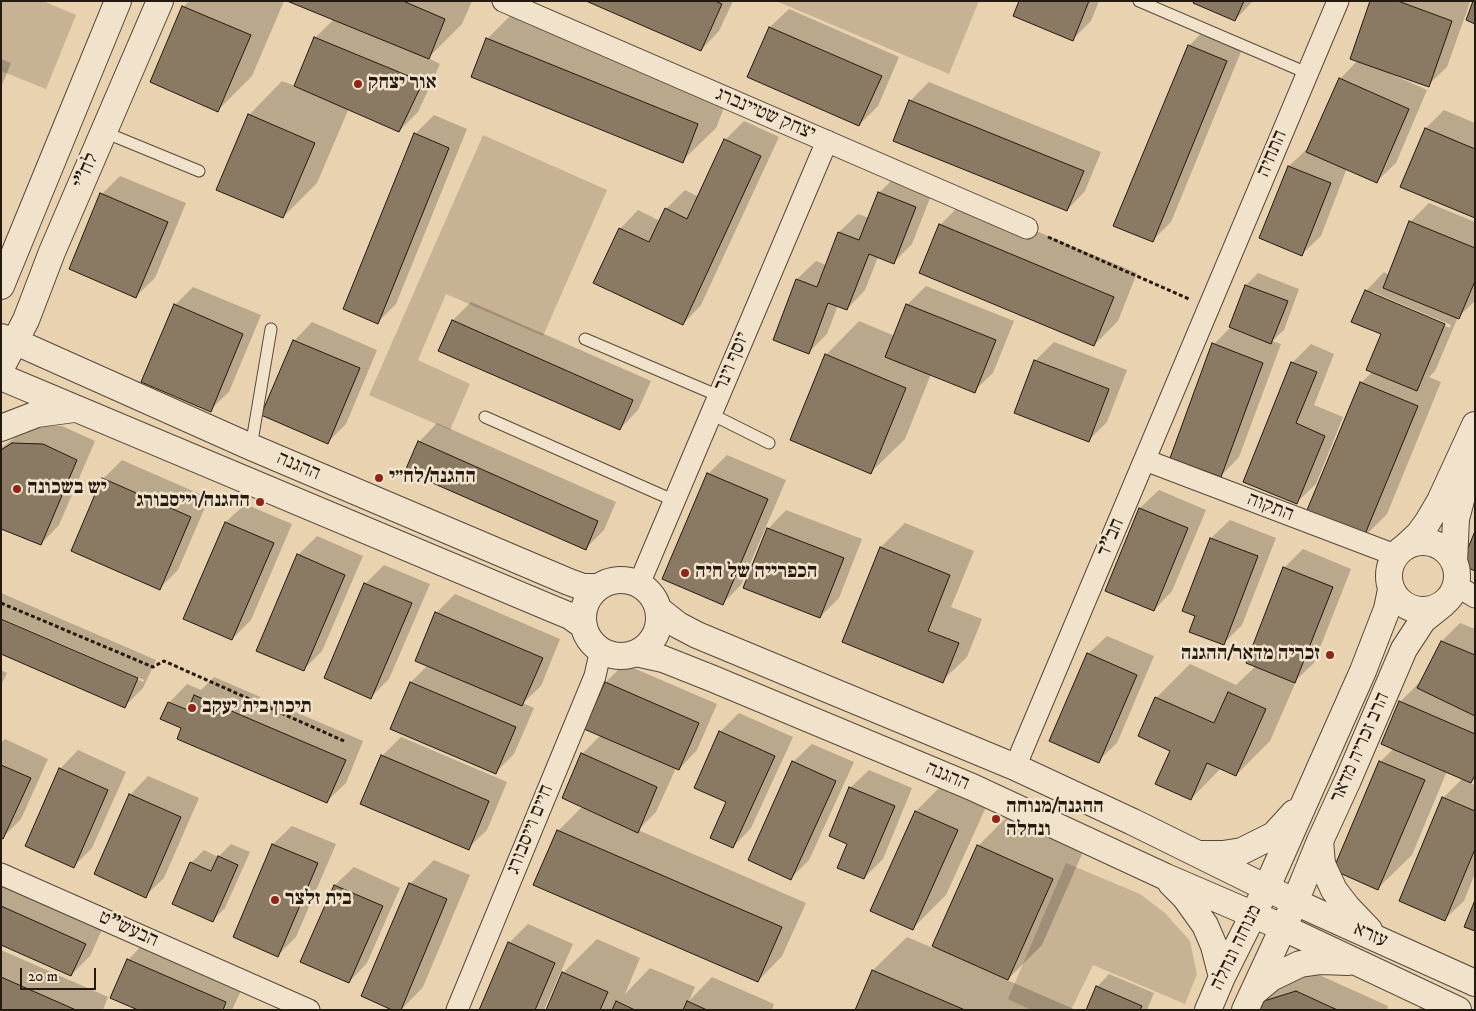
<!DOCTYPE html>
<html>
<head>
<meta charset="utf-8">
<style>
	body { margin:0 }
	#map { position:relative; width:1476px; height:1011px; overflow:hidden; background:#e8d2af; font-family:"IM FELL DW Pica",serif }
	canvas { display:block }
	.frame { position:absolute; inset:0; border:2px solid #251a10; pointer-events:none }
	.scale { position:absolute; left:20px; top:968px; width:76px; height:22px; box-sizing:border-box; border:2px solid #251a10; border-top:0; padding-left:6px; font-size:15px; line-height:18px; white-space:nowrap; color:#251a10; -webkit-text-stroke:4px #f0e2cb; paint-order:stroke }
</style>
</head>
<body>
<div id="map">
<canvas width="1476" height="1011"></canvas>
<div class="frame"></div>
<div class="scale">20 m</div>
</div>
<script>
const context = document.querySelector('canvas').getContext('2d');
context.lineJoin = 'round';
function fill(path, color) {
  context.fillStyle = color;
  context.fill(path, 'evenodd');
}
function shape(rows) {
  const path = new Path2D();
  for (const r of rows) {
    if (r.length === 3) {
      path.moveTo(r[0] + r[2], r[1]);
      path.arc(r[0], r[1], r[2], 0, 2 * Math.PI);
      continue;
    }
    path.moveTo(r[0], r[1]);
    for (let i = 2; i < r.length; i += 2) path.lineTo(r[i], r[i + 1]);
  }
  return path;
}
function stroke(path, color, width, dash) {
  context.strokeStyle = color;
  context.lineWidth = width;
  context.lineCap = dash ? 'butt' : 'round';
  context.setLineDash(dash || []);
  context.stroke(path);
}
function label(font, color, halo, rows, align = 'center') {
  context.font = font + ' "IM FELL DW Pica","Frank Ruhl Libre",serif';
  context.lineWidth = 5;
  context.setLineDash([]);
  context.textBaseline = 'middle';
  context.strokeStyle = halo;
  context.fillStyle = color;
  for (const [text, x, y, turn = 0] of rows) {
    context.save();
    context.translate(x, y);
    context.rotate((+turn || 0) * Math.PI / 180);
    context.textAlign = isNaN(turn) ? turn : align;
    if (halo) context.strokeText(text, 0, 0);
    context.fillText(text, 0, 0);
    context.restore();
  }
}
fill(shape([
	[1,1,43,1,76,15,46,89,1,71],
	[776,1,979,1,949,74],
	[483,135,607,190,543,336,446,294,418,360,470,384,450,430,369,395],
	[1066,863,1140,894,1165,913,1190,941,1197,974,1185,1004,1093,965,1071,1010,1031,1010,1008,999]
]), '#c7b394');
fill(shape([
	[189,1,284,1,252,76,218,110,183,7],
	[290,1,472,1,462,24,428,58,440,64,418,112,399,131,349,108,317,183,283,217,249,115,282,81,295,86,315,38,334,19],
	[589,1,733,1,719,31,701,50],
	[1020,1,1099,1,1091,21,1073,39],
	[1195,1,1253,1,1235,20],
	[1372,1,1470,2,1447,67,1428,85,1389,71,1389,73,1427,90,1396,163,1377,181,1347,168,1321,236,1302,254,1261,238,1289,166,1308,148,1340,79,1358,60],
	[521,5,731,90,716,128,682,161,487,39],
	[789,9,899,57,878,106,859,125,749,76,770,27],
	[1207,27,1245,42,1171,222,1152,241,1189,46],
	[1,59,11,63,1,87],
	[929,82,1101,152,1085,191,1067,210,910,101],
	[1444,110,1475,123,1475,217,1426,128],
	[434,115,467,129,396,304,378,322,415,134],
	[744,121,779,137,701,305,683,324,620,229,638,210,660,221,666,209,685,190,699,197,725,140],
	[898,174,934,188,912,244,893,263,878,257,865,290,847,309,838,305,827,334,808,353,774,340,797,279,816,261,826,265,839,232,858,214,869,218,879,193],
	[120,176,186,203,155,278,136,296,102,194],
	[964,201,1137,273,1118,321,1094,345,940,225],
	[1429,203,1475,222,1475,301,1458,317,1435,371,1429,377,1441,382,1387,514,1363,538,1361,383,1373,371,1383,334,1366,291,1384,272,1389,275,1410,222],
	[1373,292,1451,325,1450,328,1373,295],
	[1258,273,1299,289,1284,330,1272,341,1281,344,1239,457,1221,476,1214,344,1230,328,1246,285],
	[926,286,1014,321,993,373,974,391,931,374,905,439,871,472,826,355,859,321,895,336,907,305],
	[193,287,261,315,229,392,210,410,175,305],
	[471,302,651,381,638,410,620,429,440,350,453,320],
	[312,322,377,350,346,424,328,442,294,341],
	[1054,342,1127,370,1107,422,1089,440,1035,361],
	[1311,344,1334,354,1314,405,1343,417,1316,484,1297,502,1292,363],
	[437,423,616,502,604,530,585,549,419,442],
	[32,425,62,426,95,441,59,525,41,544,1,527,1,448],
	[727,455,786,480,741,585,722,604,708,474],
	[122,460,209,498,178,570,160,588,103,479],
	[1159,490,1206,510,1172,591,1154,610,1106,590,1140,508],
	[245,504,292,524,251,620,232,639,185,619,226,522],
	[786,510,862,539,839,598,820,617,768,529],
	[1230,520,1276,538,1242,625,1223,644,1197,616,1211,538],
	[905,523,974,551,951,607,982,619,967,657,942,681,881,547],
	[317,536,363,556,322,651,304,669,298,555],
	[1303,549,1351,569,1314,663,1297,679,1270,741,1236,775,1221,768,1191,799,1172,750,1156,698,1190,664,1236,685,1256,666,1284,568],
	[384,565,430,584,389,679,371,697,325,678,366,583],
	[1,593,156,660,143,688,125,706,1,620,143,682,144,680,1,618],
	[455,594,560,639,541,686,523,703,534,708,514,754,496,772,411,682,428,665,436,613],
	[1460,623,1475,629,1475,778,1470,783,1475,785,1475,873,1464,901,1445,919,1443,798,1463,778,1447,771,1412,855,1378,888,1380,762,1394,748,1400,702,1419,683,1420,684,1442,641],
	[1107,636,1154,656,1117,743,1098,761,1088,654],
	[624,664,717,704,697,750,679,769,676,768,656,812,638,830,806,903,782,956,758,981,558,831,583,806,582,754,601,735,586,729,606,682],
	[1,670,7,673,1,685],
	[214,677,363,741,346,783,327,801,183,727,169,703,187,684,201,690],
	[739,713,793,737,751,828,733,847,720,732],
	[401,737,507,782,487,830,468,848,382,756],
	[5,739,48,759,21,819,3,837,1,837,1,743],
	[812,744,854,762,809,860,791,878,793,762],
	[78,750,126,772,92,848,74,866,60,769],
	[869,770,912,788,883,859,864,878,848,843,850,788],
	[148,776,199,798,164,878,145,896,130,795],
	[949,778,991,796,946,895,912,929,916,811],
	[1012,812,1086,845,1042,945,1007,980,1076,1010,856,1010,873,970,907,937,933,948,979,845],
	[292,826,336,844,296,937,278,955,234,937,273,844],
	[231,844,250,852,225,908,212,921,191,863,204,850,218,857],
	[434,860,470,875,423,987,401,1010,410,884],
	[354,867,400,888,367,963,349,982,302,961,335,885],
	[1,880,104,925,90,956,71,975,1,944],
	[528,924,573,944,544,1010,480,1010,509,943],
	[597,939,640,958,625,994,650,968,695,987,689,1001,712,977,774,1004,772,1010,548,1010,563,973],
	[146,941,244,984,232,1010,141,1010,128,960],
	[1,950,108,997,103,1010,1,1010],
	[1315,973,1388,1006,1387,1010,1261,1010,1265,1001,1284,982],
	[1109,974,1154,993,1147,1010,1087,1010,1097,987],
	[1420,1007,1427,1010,1417,1010]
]), '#0003');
const building = shape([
	[287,1,403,1,445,19,429,59,287,1],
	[586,1,715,1,722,4,701,51,586,1],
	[1019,1,1089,1,1073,41,1013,16,1019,1],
	[1194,1,1244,1,1235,21,1193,3,1194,1],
	[1370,1,1398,1,1452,21,1429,87,1350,59,1370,1],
	[1473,1,1475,1,1475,24,1466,20,1473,1],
	[182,6,251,35,218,112,150,82,182,6],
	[769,27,882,76,859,126,747,77,769,27],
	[314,37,423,82,399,132,294,86,314,37],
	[486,38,698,124,683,163,471,77,486,38],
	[1188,45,1227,61,1153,242,1113,226,1188,45],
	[1339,78,1409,109,1377,183,1306,152,1339,78],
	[909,100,1084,171,1067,211,893,141,909,100],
	[248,114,315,143,283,218,216,190,248,114],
	[1425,128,1475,149,1475,218,1400,187,1425,128],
	[414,133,449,148,378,324,343,309,414,133],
	[724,139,761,156,683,325,593,283,619,228,649,242,665,208,687,219,724,139],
	[1288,166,1331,183,1302,256,1259,238,1288,166],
	[878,192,916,207,894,264,869,254,847,310,828,303,809,354,773,340,796,279,817,287,838,232,859,240,878,192],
	[100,193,168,222,136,298,69,269,100,193],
	[1409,221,1475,248,1475,281,1459,319,1383,288,1409,221],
	[939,224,1114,297,1094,346,919,273,939,224],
	[1245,285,1288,301,1271,344,1229,327,1245,285],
	[1365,290,1445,324,1417,391,1366,370,1381,334,1351,322,1365,290],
	[174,304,243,334,211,412,141,382,174,304],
	[906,304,996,340,975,393,885,357,906,304],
	[452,320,633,400,620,430,438,351,452,320],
	[293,340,360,368,328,444,261,415,293,340],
	[1212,343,1263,363,1221,477,1170,458,1212,343],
	[825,354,906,388,871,474,790,440,825,354],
	[1034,360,1109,389,1089,442,1014,413,1034,360],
	[1291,362,1317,372,1296,423,1325,436,1297,504,1243,482,1291,362],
	[1360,382,1418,406,1363,539,1305,515,1360,382],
	[418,441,598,521,586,550,405,471,418,441],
	[12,443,43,444,77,460,41,545,1,529,1,450,12,443],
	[707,473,768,499,723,605,662,579,707,473],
	[102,478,191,517,160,590,71,551,102,478],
	[1139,508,1188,528,1154,611,1105,591,1139,508],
	[225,522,274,543,232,640,183,619,225,522],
	[767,528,844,558,820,618,743,588,767,528],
	[1475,531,1475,571,1461,565,1475,531],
	[1210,538,1258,556,1224,645,1189,632,1195,616,1182,611,1210,538],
	[880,547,950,575,928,631,959,643,943,683,842,642,880,547],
	[297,554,345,575,304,671,256,651,297,554],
	[1283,567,1333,587,1295,683,1246,663,1283,567],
	[364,583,412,603,371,699,324,678,364,583],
	[435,612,543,658,522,706,415,661,435,612],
	[1,619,138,678,125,708,1,654,1,619],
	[1441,641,1475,655,1475,716,1417,688,1441,641],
	[1087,653,1137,675,1099,763,1049,741,1087,653],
	[410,682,516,727,496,774,390,729,410,682],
	[605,682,699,723,679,770,584,729,605,682],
	[1228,692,1266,709,1236,776,1207,763,1191,800,1155,784,1170,751,1138,736,1155,697,1214,723,1228,692],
	[194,695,346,760,327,803,177,739,181,728,160,719,168,702,188,710,194,695],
	[1399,701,1475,734,1475,775,1471,783,1381,744,1399,701],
	[719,731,775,756,733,848,710,838,726,802,694,788,719,731],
	[581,753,657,787,638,833,562,798,581,753],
	[381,755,489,801,469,850,360,804,381,755],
	[792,761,836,781,791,880,748,860,792,761],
	[1379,761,1425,780,1378,890,1333,870,1379,761],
	[1,765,31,778,3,839,1,838,1,765],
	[59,768,108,790,74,868,25,846,59,768],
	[849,787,895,806,864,879,837,868,847,844,829,836,849,787],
	[129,794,181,817,146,898,94,874,129,794],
	[1442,797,1475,811,1475,849,1445,921,1399,901,1442,797],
	[915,811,958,830,913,930,870,911,915,811],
	[557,830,782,927,758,982,533,885,557,830],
	[272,844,318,863,278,957,233,937,272,844],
	[977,845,1053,879,1008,980,932,946,977,845],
	[218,856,238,865,213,922,172,904,190,862,211,871,218,856],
	[409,883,447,899,401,1010,392,1010,361,996,409,883],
	[334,885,383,906,349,983,300,962,334,885],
	[1475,900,1475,931,1464,927,1475,900],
	[1,906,86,944,71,976,1,945,1,906],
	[508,942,555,963,535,1010,479,1010,508,942],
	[127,959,226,1002,223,1010,138,1010,110,998,127,959],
	[872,970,965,1010,855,1010,872,970],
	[562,972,608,992,600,1010,546,1010,562,972],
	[1,977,76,1010,1,1010,1,977],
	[1096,986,1142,1006,1140,1010,1086,1010,1096,986],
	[1296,991,1333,1008,1338,1010,1260,1010,1264,1001,1296,991],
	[616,1001,635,1010,612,1010,616,1001],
	[687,1001,707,1010,683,1010,687,1001]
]);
fill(building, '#8a7a63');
stroke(building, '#251a10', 1);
const service = shape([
	[1139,1,1307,73],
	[104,132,199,171],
	[585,339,719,396],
	[711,414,769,443],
	[485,417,675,501],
	[251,447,271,329]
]);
const minor = shape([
	[503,1,1027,228],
	[1145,460,1395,555],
	[639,584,827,141],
	[1456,585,1475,597],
	[1015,767,1338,1],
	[1,874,309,1010],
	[457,1010,595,676,599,658,599,649]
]);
const tertiary = shape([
	[1,286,118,1],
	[1,337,16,342,251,447,569,582,583,587,597,587],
	[1,368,26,320,52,252,160,1],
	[1,377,553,609,570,616,584,626],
	[1,428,37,414,74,409],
	[1423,576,34],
	[1405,547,1419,534,1427,523,1440,501,1475,425],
	[1454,562,1456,519,1471,462],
	[621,618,38],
	[659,610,678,625,697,635,1015,767,1133,822,1295,902,1475,983],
	[636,653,663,659,711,678,972,787,1166,877,1282,927,1458,1010],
	[1320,841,1322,864,1334,890,1347,907,1369,930],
	[1202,854,1223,854,1242,851,1274,835,1294,813],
	[1171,883,1185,897,1205,925,1214,946,1222,977],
	[1253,993,1271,978,1300,964,1321,961,1348,962],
	[1208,1010,1222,977,1267,887,1363,671,1387,609,1391,590],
	[1245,1010,1295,902,1320,841,1348,780,1404,649,1423,620,1443,604]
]);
stroke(service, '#564838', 13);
stroke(minor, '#564838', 23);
stroke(tertiary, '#564838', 28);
stroke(shape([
	[1048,237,1189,299],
	[1,603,153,667,164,661,344,741]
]), '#251a10', 3, [4, 2.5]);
stroke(service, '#f0e2cb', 11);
stroke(minor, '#f0e2cb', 21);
stroke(tertiary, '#f0e2cb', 26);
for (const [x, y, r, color] of [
	[358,84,5,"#8f2418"],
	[379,478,5,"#8f2418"],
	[17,489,5,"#8f2418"],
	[260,502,5,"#8f2418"],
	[685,573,5,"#8f2418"],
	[1330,655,5,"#8f2418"],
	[192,708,5,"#8f2418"],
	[996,819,5,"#8f2418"],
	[275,900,5,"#8f2418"]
]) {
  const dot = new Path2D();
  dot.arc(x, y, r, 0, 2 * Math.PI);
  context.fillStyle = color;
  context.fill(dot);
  stroke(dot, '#f0e2cb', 2);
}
label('bold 20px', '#251a10', '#f0e2cb', [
	["אור יצחק",368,84],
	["ההגנה/לח״י",389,478],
	["יש בשכונה",27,489],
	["ההגנה/וייסבורג",250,502,"right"],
	["הכפרייה של חיה",695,573],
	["זכריה מדאר/ההגנה",1320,655,"right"],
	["תיכון בית יעקב",202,708],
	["ההגנה/מנוחה",1006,808],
	["ונחלה",1006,831],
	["בית זלצר",285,900]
], 'left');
label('20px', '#251a10', '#f0e2cb', [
	["יצחק שטיינברג",765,115,23],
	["התחיה",1273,154,-67],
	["לח\"י",87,171,-67],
	["יוסף וינר",733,362,-67],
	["ההגנה",298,467,23],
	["התקוה",1270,508,21],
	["חב\"ד",1112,538,-67],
	["הרב זכריה מדאר",1361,748,-66],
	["ההגנה",947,777,23],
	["חיים וייסבורג",531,830,-68],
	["הבעש\"ט",128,930,24],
	["עזרא",1370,936,24],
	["מנוחה ונחלה",1237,948,-64]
]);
</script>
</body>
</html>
